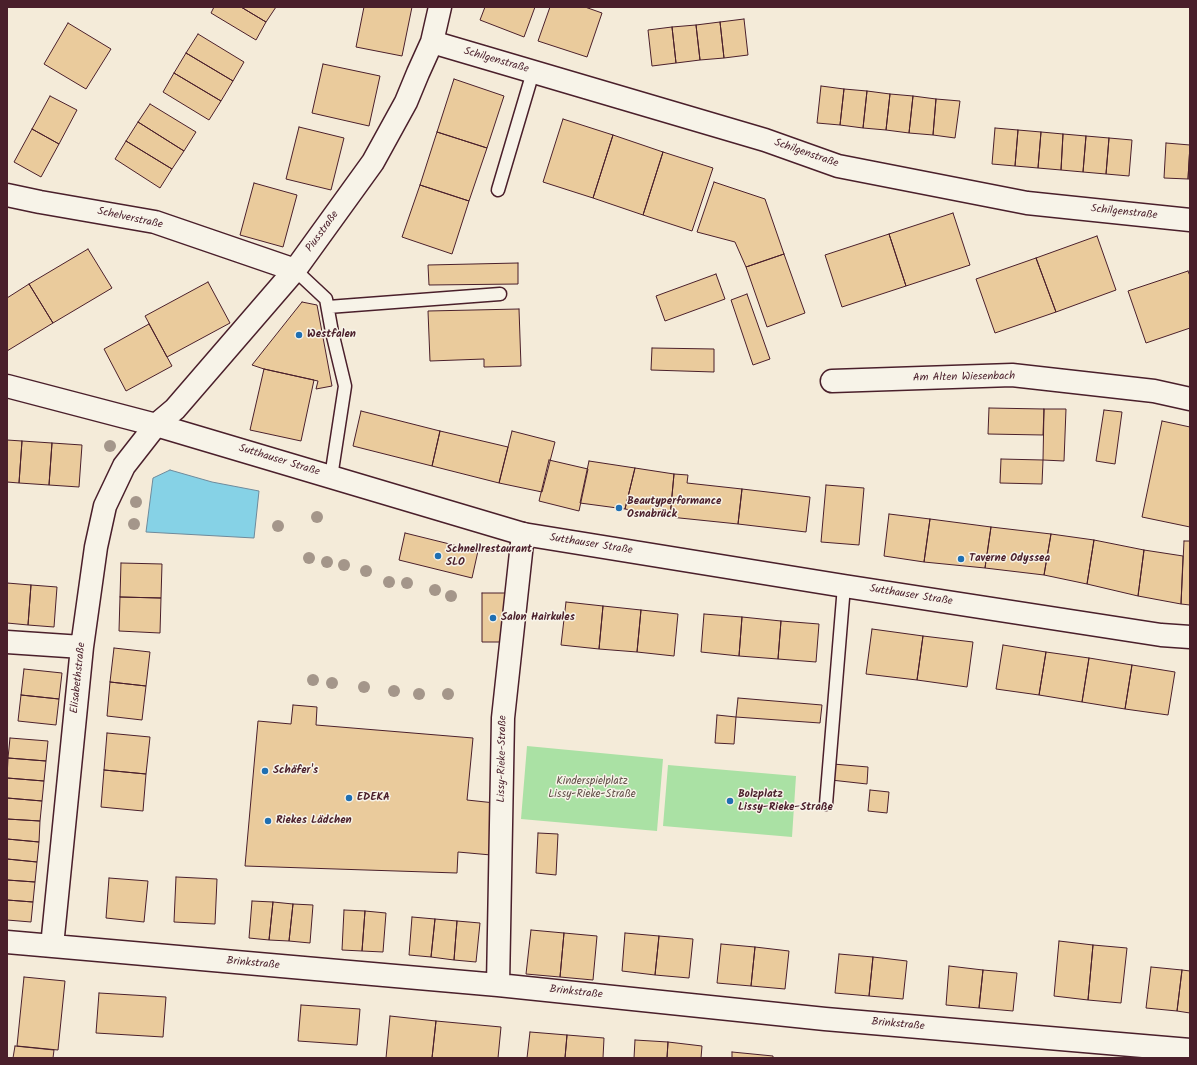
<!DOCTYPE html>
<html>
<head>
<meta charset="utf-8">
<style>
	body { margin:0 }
	#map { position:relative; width:1197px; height:1065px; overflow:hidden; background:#f4ebd9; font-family:Kalam,sans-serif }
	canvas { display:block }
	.frame { position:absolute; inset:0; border:8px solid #4a1f2b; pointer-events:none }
</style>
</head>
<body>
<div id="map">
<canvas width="1197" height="1065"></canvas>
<div class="frame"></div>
</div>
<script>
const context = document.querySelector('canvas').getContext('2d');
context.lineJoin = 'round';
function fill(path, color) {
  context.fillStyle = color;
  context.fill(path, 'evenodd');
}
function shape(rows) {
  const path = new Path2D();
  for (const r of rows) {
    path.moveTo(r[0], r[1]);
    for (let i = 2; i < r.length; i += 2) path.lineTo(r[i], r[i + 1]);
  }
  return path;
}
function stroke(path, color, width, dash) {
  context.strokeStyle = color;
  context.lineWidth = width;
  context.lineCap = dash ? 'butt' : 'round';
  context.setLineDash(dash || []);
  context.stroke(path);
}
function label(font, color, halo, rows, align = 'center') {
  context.font = font + ' Kalam,sans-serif';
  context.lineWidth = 3;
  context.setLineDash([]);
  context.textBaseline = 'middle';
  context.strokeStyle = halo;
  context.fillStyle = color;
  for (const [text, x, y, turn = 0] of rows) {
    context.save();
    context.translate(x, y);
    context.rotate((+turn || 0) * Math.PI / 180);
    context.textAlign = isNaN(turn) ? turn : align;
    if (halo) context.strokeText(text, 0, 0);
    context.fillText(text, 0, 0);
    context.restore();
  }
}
fill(shape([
	[527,746,663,759,657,831,521,819],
	[668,765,796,776,792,837,663,826]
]), '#aae1a4');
const water = shape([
	[170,470,212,482,259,491,254,538,146,532,153,478,170,470]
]);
fill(water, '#86d2e6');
stroke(water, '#6e8a9b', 1);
const building = shape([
	[214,7,241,7,266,22,256,40,211,13,214,7],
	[241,7,276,7,266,22,241,7],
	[364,7,412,7,402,56,356,47,364,7],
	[485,7,535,7,524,37,480,20,485,7],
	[550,7,585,7,602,13,587,57,538,41,550,7],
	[744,19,748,55,724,58,720,22,744,19],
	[720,22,724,58,700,60,696,25,720,22],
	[68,23,111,49,86,89,44,64,68,23],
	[696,25,700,60,676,63,672,27,696,25],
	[672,27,676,63,652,66,648,30,672,27],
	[198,34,244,62,233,81,186,53,198,34],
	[186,53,233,81,221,101,174,73,186,53],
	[323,64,380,76,369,126,312,113,323,64],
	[174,73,221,101,209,120,163,92,174,73],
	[454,79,504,96,487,148,437,132,454,79],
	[821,86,844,89,840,125,817,123,821,86],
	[844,89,867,91,863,128,840,125,844,89],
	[867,91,890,94,886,130,863,128,867,91],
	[890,94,913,96,909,133,886,130,890,94],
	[50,96,77,110,59,144,32,129,50,96],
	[913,96,936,99,933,135,909,133,913,96],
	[936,99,960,101,955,138,933,135,936,99],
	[150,104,196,132,184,151,138,122,150,104],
	[563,119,613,135,593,198,543,182,563,119],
	[138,122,184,151,172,169,126,141,138,122],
	[299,127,344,138,331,190,286,179,299,127],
	[995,128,1018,130,1015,166,992,164,995,128],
	[32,129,59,144,41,177,14,162,32,129],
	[1018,130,1041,132,1038,168,1015,166,1018,130],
	[437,132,487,148,469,201,420,185,437,132],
	[1041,132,1063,134,1061,170,1038,168,1041,132],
	[1063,134,1086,136,1083,172,1061,170,1063,134],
	[613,135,663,152,643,215,593,198,613,135],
	[1086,136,1109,138,1106,174,1083,172,1086,136],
	[1109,138,1132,140,1129,176,1106,174,1109,138],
	[126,141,172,169,160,188,115,159,126,141],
	[1166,143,1190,145,1188,179,1164,178,1166,143],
	[1190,145,1190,179,1188,179,1190,145],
	[663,152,713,168,692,231,643,215,663,152],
	[714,182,765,199,784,254,746,267,735,242,697,232,714,182],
	[254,183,297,195,283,247,240,235,254,183],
	[420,185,469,201,452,254,402,237,420,185],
	[953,213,970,265,906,286,889,234,953,213],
	[889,234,906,286,842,307,825,255,889,234],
	[1097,236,1116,290,1056,312,1036,258,1097,236],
	[88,249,112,288,53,323,29,284,88,249],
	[784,254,805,313,767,327,746,267,784,254],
	[1036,258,1056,312,995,333,976,279,1036,258],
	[518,263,518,284,429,285,428,265,518,263],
	[1188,271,1190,276,1190,328,1146,343,1128,291,1188,271],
	[716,274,725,299,665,321,656,296,716,274],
	[208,282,230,323,167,357,145,316,208,282],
	[29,284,53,323,7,351,7,298,29,284],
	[747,294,770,359,753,365,731,300,747,294],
	[302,302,317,305,332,386,316,389,318,381,264,369,252,365,302,302],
	[519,309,521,366,484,367,484,359,430,361,428,311,519,309],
	[149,324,172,366,126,391,104,349,149,324],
	[652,348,714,349,714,372,651,370,652,348],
	[264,369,314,380,301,441,250,430,264,369],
	[989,408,1044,409,1043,435,988,434,989,408],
	[1044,409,1066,409,1064,461,1043,460,1044,409],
	[1104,410,1122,412,1115,464,1096,461,1104,410],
	[361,411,440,431,432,466,353,446,361,411],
	[1162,421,1190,427,1190,527,1142,517,1162,421],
	[440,431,508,447,499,483,432,466,440,431],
	[512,431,555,442,542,492,499,483,512,431],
	[7,440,22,441,19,483,7,482,7,440],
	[22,441,52,443,49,485,19,483,22,441],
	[52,443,82,445,79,487,49,485,52,443],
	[1001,459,1043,460,1042,484,1000,483,1001,459],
	[549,460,588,469,579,511,539,501,549,460],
	[589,461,635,468,625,509,580,503,589,461],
	[635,468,674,474,670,517,625,509,635,468],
	[674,474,688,475,687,483,742,489,738,524,670,517,674,474],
	[826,485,864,488,859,545,821,542,826,485],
	[742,489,810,497,806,532,738,524,742,489],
	[889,514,930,519,924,562,884,556,889,514],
	[930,519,991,527,985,568,924,562,930,519],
	[991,527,1051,534,1044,575,985,568,991,527],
	[405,533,478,551,472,578,399,560,405,533],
	[1051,534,1094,540,1087,584,1044,575,1051,534],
	[1094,540,1144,550,1138,596,1087,584,1094,540],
	[1184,541,1190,541,1190,605,1181,604,1184,541],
	[1144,550,1183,556,1181,604,1138,596,1144,550],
	[121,563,162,564,161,598,120,597,121,563],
	[7,583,31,585,28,625,7,623,7,583],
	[31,585,57,587,54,627,28,625,31,585],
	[482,593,505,593,505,642,482,642,482,593],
	[120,597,161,598,160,633,119,631,120,597],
	[566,602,603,606,599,649,561,645,566,602],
	[603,606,641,610,637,652,599,649,603,606],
	[641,610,678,614,674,656,637,652,641,610],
	[704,614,742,617,739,656,701,652,704,614],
	[742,617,781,621,778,659,739,656,742,617],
	[781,621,819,624,816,662,778,659,781,621],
	[872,629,923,636,917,680,866,674,872,629],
	[923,636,973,642,967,687,917,680,923,636],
	[1003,645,1046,652,1039,695,996,689,1003,645],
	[114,648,150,652,146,686,110,682,114,648],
	[1046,652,1089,658,1082,702,1039,695,1046,652],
	[1089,658,1132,665,1125,709,1082,702,1089,658],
	[1132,665,1175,672,1168,715,1125,709,1132,665],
	[24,669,62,673,59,699,21,695,24,669],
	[110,682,146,686,142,720,107,716,110,682],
	[21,695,59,699,56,725,18,721,21,695],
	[738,698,822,705,820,723,736,717,738,698],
	[293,705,317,707,316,725,473,738,467,800,495,803,491,855,458,852,457,873,245,866,258,721,291,724,293,705],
	[717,715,736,717,734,744,715,743,717,715],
	[107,733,150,737,146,774,104,770,107,733],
	[10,738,48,741,46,761,8,758,10,738],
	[8,758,46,761,44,781,7,778,8,758],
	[833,764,868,767,867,784,831,780,833,764],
	[104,770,146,774,143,811,101,807,104,770],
	[7,778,44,781,42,801,7,798,7,778],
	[870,790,889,792,887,813,868,811,870,790],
	[7,798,42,801,40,821,7,819,7,798],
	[7,819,40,821,39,842,7,839,7,819],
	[538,833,558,834,556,875,536,873,538,833],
	[7,839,39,842,37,862,7,859,7,839],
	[7,859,37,862,35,882,7,880,7,859],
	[176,877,217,879,215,924,174,922,176,877],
	[109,878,148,881,144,922,106,918,109,878],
	[7,880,35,882,33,902,7,900,7,880],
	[7,900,33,902,31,922,7,920,7,900],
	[252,901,273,902,269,940,249,938,252,901],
	[273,902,293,904,289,941,269,940,273,902],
	[293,904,313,905,310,943,289,941,293,904],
	[344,910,365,911,362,951,342,950,344,910],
	[365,911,386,913,383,952,362,951,365,911],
	[412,917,435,919,431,957,409,955,412,917],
	[435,919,457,921,454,960,431,957,435,919],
	[457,921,480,923,476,962,454,960,457,921],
	[531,930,564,933,560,977,526,974,531,930],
	[564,933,597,936,593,980,560,977,564,933],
	[625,933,659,936,655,975,622,971,625,933],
	[659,936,693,939,689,978,655,975,659,936],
	[1059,941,1093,945,1088,1000,1054,996,1059,941],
	[721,944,755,947,751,986,717,983,721,944],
	[1093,945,1127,948,1121,1003,1088,1000,1093,945],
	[755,947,789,951,785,989,751,986,755,947],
	[839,954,873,957,869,996,835,993,839,954],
	[873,957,907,961,903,999,869,996,873,957],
	[949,966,983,970,979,1008,946,1005,949,966],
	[1151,967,1182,970,1177,1011,1146,1008,1151,967],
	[983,970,1017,973,1013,1011,979,1008,983,970],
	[1182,970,1190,971,1190,1013,1177,1011,1182,970],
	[24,977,65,981,58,1050,17,1046,24,977],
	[99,993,166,997,163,1037,96,1033,99,993],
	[301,1005,360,1009,357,1045,298,1041,301,1005],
	[390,1016,436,1021,432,1058,386,1058,390,1016],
	[436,1021,501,1027,498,1058,432,1058,436,1021],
	[530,1032,567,1035,565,1058,527,1058,530,1032],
	[567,1035,604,1038,603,1058,565,1058,567,1035],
	[635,1040,668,1042,667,1058,634,1058,635,1040],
	[668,1042,702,1046,701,1058,667,1058,668,1042],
	[15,1046,54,1050,53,1058,13,1058,15,1046],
	[732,1052,773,1056,773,1058,732,1058,732,1052]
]);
fill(building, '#eacb9c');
stroke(building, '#4a1f2b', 1);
const lane = shape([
	[498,190,533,72],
	[295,270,326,299,332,332,345,386,331,477],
	[328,307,500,294],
	[826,804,844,586]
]);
const street = shape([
	[432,42,765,140,838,166,1027,203,1190,220],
	[7,195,40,202,155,222,295,270],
	[832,381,1012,375,1154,391,1190,399],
	[7,642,82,647],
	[7,942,498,985,825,1019,1190,1050],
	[52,946,82,647,96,547,105,506,124,466,156,425,175,409,295,270,373,162,406,102,418,73,432,42,440,7],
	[498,985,503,718,523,534]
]);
const secondary = shape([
	[7,386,156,425,523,534,844,586,1161,635,1190,637]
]);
stroke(lane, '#4a1f2b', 15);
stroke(street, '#4a1f2b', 25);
stroke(secondary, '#4a1f2b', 25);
stroke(lane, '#f7f3e8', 12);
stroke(street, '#f7f3e8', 22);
stroke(secondary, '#f7f3e8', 22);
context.fillStyle = '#a4968a';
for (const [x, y] of [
	[110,446],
	[136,502],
	[317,517],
	[134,524],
	[278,526],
	[309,558],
	[327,562],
	[344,565],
	[366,571],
	[389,582],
	[407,583],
	[435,590],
	[451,596],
	[313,680],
	[332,683],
	[364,687],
	[394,691],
	[419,694],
	[448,694]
]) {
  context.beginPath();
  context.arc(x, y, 6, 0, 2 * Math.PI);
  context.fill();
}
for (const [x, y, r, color] of [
	[299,335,4,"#1f6fb2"],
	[619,508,4,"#1f6fb2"],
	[438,556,4,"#1f6fb2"],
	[961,559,4,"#1f6fb2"],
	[493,618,4,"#1f6fb2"],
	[265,771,4,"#1f6fb2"],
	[349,798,4,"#1f6fb2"],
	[730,801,4,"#1f6fb2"],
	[268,821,4,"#1f6fb2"]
]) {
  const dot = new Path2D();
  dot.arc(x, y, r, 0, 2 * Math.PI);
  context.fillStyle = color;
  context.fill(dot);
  stroke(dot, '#f7f3e8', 1.5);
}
label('11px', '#4a1f2b', '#f7f3e8', [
	["Schilgenstraße",496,61,16],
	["Schilgenstraße",806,154,19],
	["Schilgenstraße",1124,213,6],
	["Schelverstraße",130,219,12],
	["Piusstraße",323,232,-54],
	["Am Alten Wiesenbach",964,378,-1],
	["Sutthauser Straße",279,461,17],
	["Sutthauser Straße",591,545,9],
	["Sutthauser Straße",911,596,9],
	["Elisabethstraße",79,678,-84],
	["Lissy-Rieke-Straße",503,759,-89],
	["Brinkstraße",253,964,5],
	["Brinkstraße",576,993,6],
	["Brinkstraße",898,1025,5]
]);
label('bold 11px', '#4a1f2b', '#f7f3e8', [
	["Westfalen",307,335],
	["Beautyperformance",627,502],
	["Osnabrück",627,515],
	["Schnellrestaurant",446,550],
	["SLO",446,563],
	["Taverne Odyssea",969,559],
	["Salon Hairkules",501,618],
	["Schäfer's",273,771],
	["Bolzplatz",738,795],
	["Lissy-Rieke-Straße",738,808],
	["EDEKA",357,798],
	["Riekes Lädchen",276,821]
], 'left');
label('11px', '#625049', '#f7f3e8', [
	["Kinderspielplatz",592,782],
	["Lissy-Rieke-Straße",592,795]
]);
</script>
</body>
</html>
